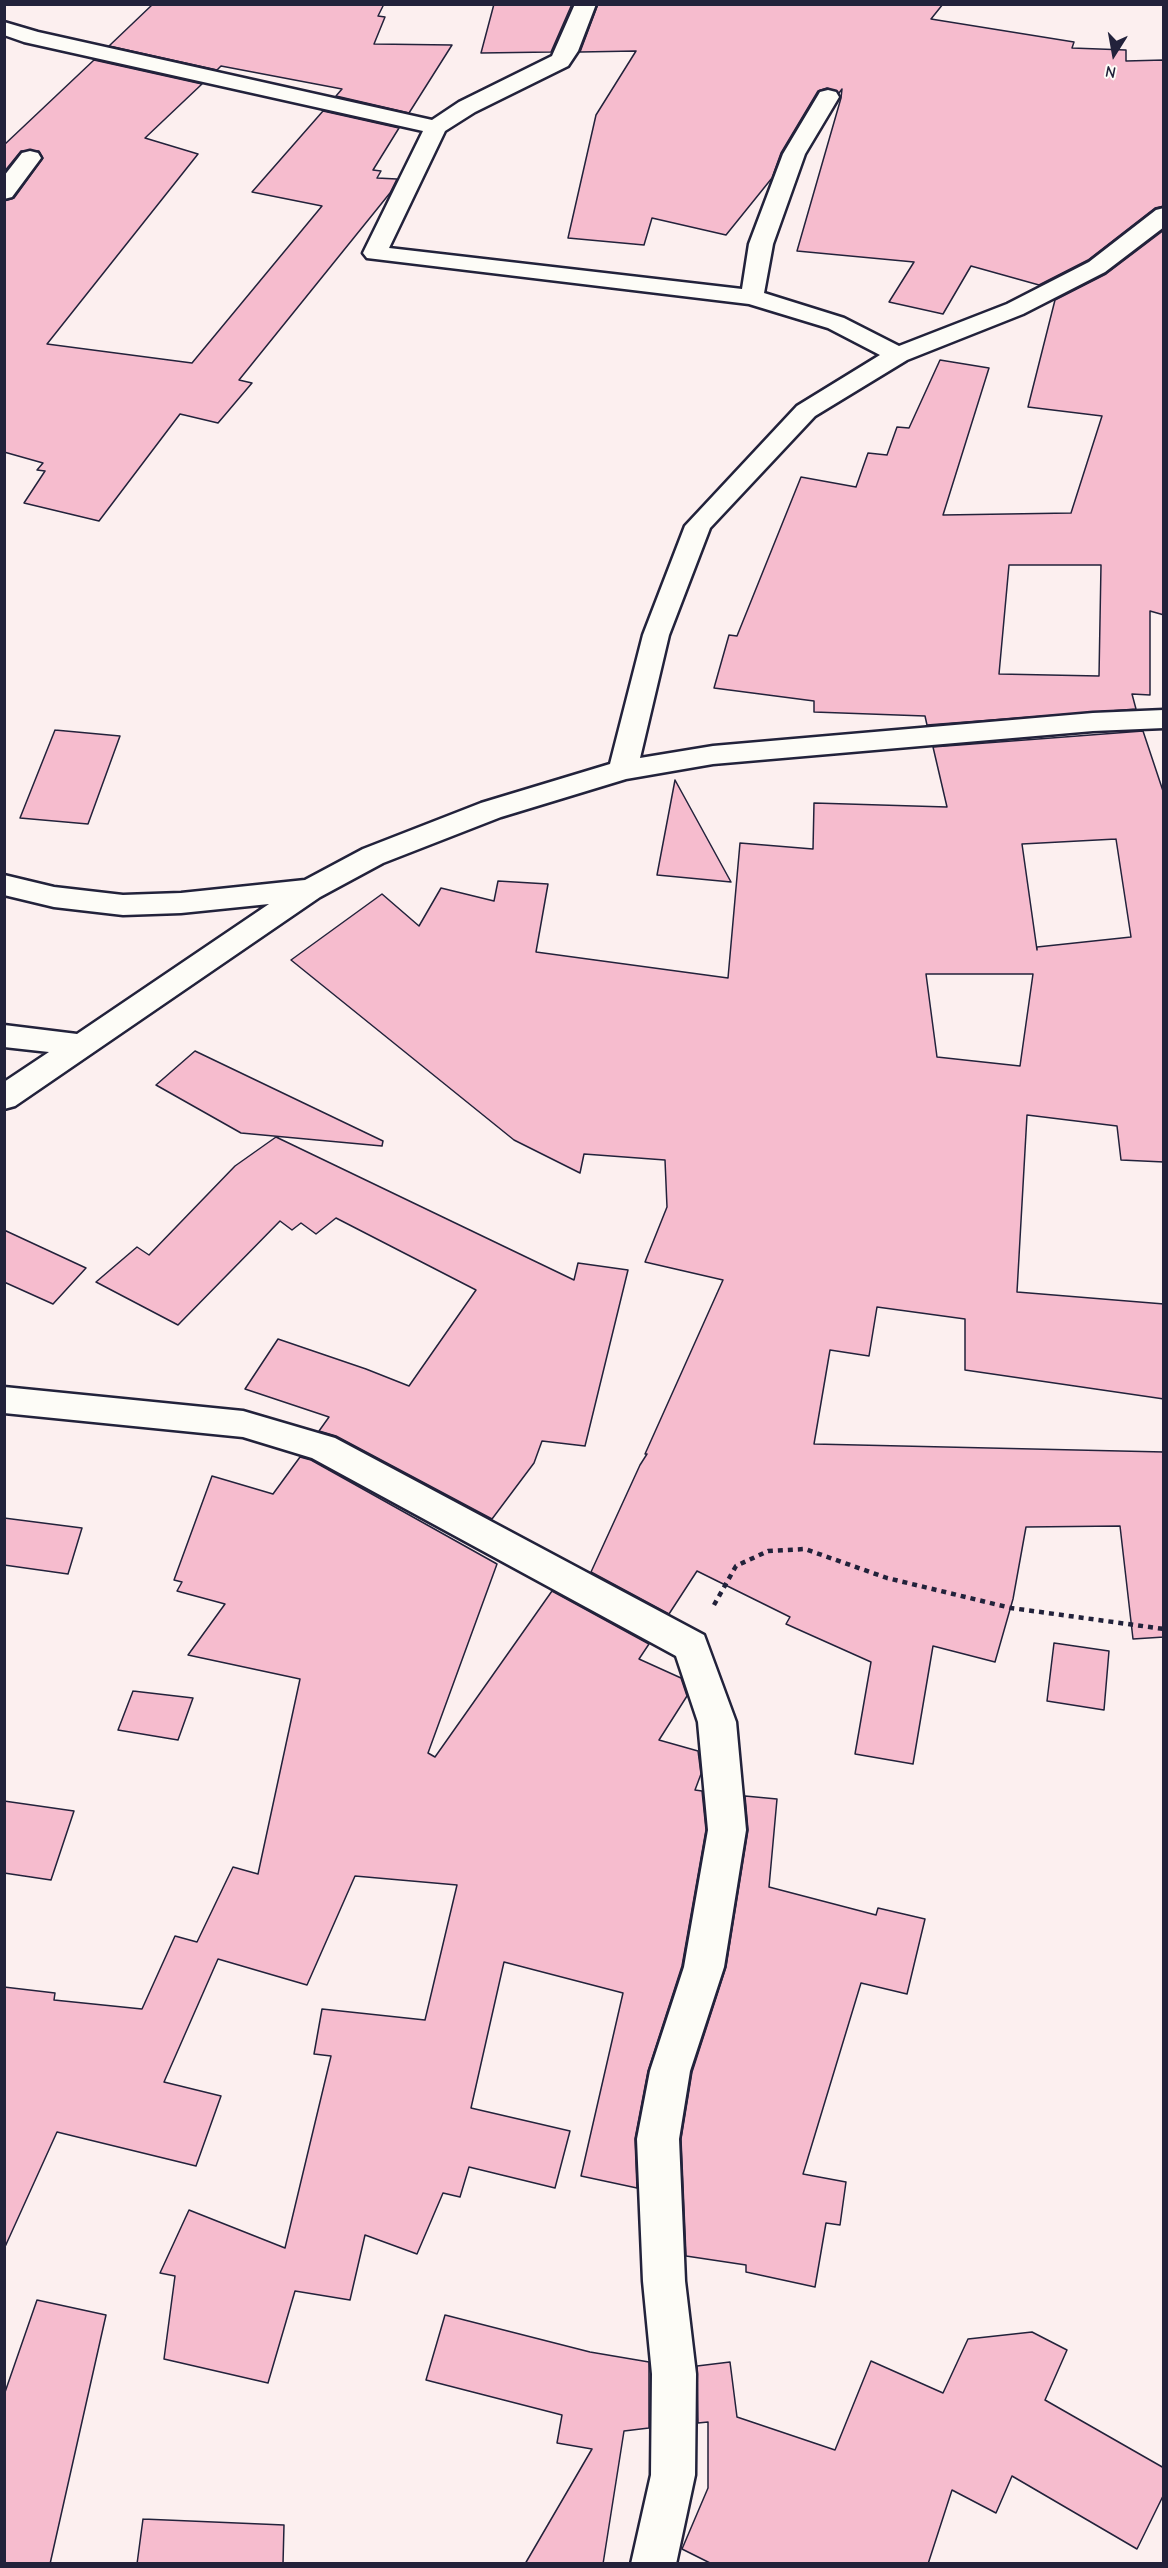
<!DOCTYPE html>
<html>
<head>
<meta charset="utf-8">
<style>
	body { margin:0 }
	#map { position:relative; width:1168px; height:2568px; overflow:hidden; background:#fcefef; font-family:"Comic Neue",sans-serif }
	canvas { display:block }
	.frame { position:absolute; inset:0; border:6px solid #22223b; pointer-events:none }
	.north { position:absolute; left:1084px; top:24px; width:60px; height:60px; -webkit-text-stroke:4px #fdfcf7; paint-order:stroke; rotate:191deg; font-size:16px; font-weight:700; line-height:24px; text-align:center; color:#22223b }
	.north::after { content:''; display:block; margin:auto; width:21px; height:27px; background:#22223b; clip-path:polygon(50% 0,100% 100%,50% 72%,0 100%) }
</style>
</head>
<body>
<div id="map">
<canvas width="1168" height="2568"></canvas>
<div class="frame"></div>
<div class="north">N</div>
</div>
<script>
const context = document.querySelector('canvas').getContext('2d');
context.lineJoin = 'round';
function fill(path, color) {
  context.fillStyle = color;
  context.fill(path, 'evenodd');
}
function shape(rows) {
  const path = new Path2D();
  for (const r of rows) {
    path.moveTo(r[0], r[1]);
    for (let i = 2; i < r.length; i += 2) path.lineTo(r[i], r[i + 1]);
  }
  return path;
}
function stroke(path, color, width, dash) {
  context.strokeStyle = color;
  context.lineWidth = width;
  context.lineCap = dash ? 'butt' : 'round';
  context.setLineDash(dash || []);
  context.stroke(path);
}
const building = shape([
	[153,4,384,4,378,16,385,17,374,44,452,45,409,113,336,96,342,89,221,66,217,70,109,46,153,4],
	[494,4,572,4,551,52,481,53,494,4],
	[598,4,943,4,931,19,1074,42,1072,48,1126,50,1126,61,1164,60,1164,206,1155,208,1088,260,1039,285,971,266,943,314,889,302,914,262,797,251,841,98,842,89,839,93,827,88,818,91,781,153,772,178,726,235,652,218,644,245,568,238,596,115,636,51,580,52,598,4],
	[94,60,202,84,145,138,198,154,47,344,192,363,322,206,252,192,323,111,399,128,373,170,381,171,377,178,397,179,390,193,239,380,252,383,218,423,180,414,99,521,24,503,45,471,37,470,43,463,4,452,4,201,14,198,43,158,39,151,21,151,4,172,4,145,94,60],
	[1164,230,1164,615,1150,611,1150,695,1132,694,1136,709,927,725,925,716,814,712,814,701,714,688,729,635,737,636,801,477,856,487,868,453,887,455,897,427,909,428,940,360,989,368,943,515,1071,513,1102,416,1028,407,1055,300,1106,274,1164,230],
	[1009,565,1101,565,1099,676,999,674,1009,565],
	[55,730,120,736,88,824,20,818,55,730],
	[1143,731,1164,794,1164,1162,1121,1160,1117,1126,1027,1115,1017,1292,1164,1304,1164,1399,965,1370,965,1319,877,1307,869,1356,830,1350,814,1444,1164,1452,1164,1637,1133,1639,1120,1526,1026,1527,1013,1599,995,1662,933,1646,913,1764,855,1754,871,1662,786,1624,790,1617,697,1571,669,1614,591,1572,640,1465,647,1454,645,1454,723,1280,645,1262,667,1207,665,1160,584,1154,580,1173,514,1140,291,960,382,894,419,926,441,888,494,901,498,881,548,884,536,952,728,978,740,843,813,849,814,803,947,807,933,747,1143,731],
	[1116,839,1131,937,1037,947,1037,950,1022,844,1116,839],
	[926,974,1033,974,1020,1066,937,1057,926,974],
	[675,780,731,882,657,875,675,780],
	[195,1051,383,1141,382,1146,241,1133,156,1085,195,1051],
	[276,1137,574,1280,578,1263,628,1270,585,1446,542,1441,534,1463,492,1519,336,1436,319,1431,329,1417,245,1389,278,1339,366,1369,409,1386,476,1290,336,1218,316,1234,301,1223,292,1230,280,1221,178,1325,96,1282,137,1247,149,1255,235,1166,276,1137],
	[4,1230,86,1268,53,1304,4,1282,4,1230],
	[300,1457,311,1460,497,1564,428,1753,435,1757,552,1591,649,1644,639,1659,681,1678,687,1696,659,1740,698,1751,701,1774,695,1790,702,1791,706,1830,682,1966,648,2071,635,2139,637,2188,581,2176,623,1993,504,1962,471,2108,570,2131,555,2188,469,2167,460,2197,443,2193,417,2254,365,2235,350,2300,295,2291,268,2383,164,2359,175,2276,160,2273,189,2210,285,2248,331,2056,314,2054,322,2009,425,2020,457,1885,355,1876,307,1985,218,1959,164,2082,221,2096,196,2166,57,2132,4,2249,4,1987,55,1993,54,2000,142,2009,175,1936,197,1942,233,1867,258,1874,300,1679,188,1655,225,1604,177,1591,182,1582,174,1580,212,1476,273,1494,300,1457],
	[4,1518,82,1528,68,1574,4,1565,4,1518],
	[1054,1643,1109,1651,1104,1710,1047,1701,1054,1643],
	[133,1691,193,1698,178,1740,118,1730,133,1691],
	[745,1796,777,1799,769,1887,876,1915,878,1908,925,1919,907,1994,861,1983,803,2174,846,2182,840,2225,826,2223,815,2287,746,2272,746,2265,686,2256,681,2139,692,2072,726,1967,748,1830,745,1796],
	[4,1801,74,1811,51,1880,4,1873,4,1801],
	[37,2300,106,2315,50,2564,4,2564,4,2395,37,2300],
	[445,2315,590,2352,649,2362,649,2428,624,2431,603,2564,525,2564,592,2449,557,2443,562,2415,426,2380,445,2315],
	[1032,2332,1067,2350,1045,2400,1164,2468,1164,2494,1137,2549,1012,2476,996,2513,952,2490,928,2564,712,2564,682,2549,708,2488,708,2422,698,2423,697,2366,730,2362,737,2417,835,2450,871,2361,943,2393,968,2339,1032,2332],
	[143,2519,284,2525,283,2564,137,2564,143,2519]
]);
fill(building, '#f6bcce');
stroke(building, '#22223b', 1.5);
const minor = shape([
	[575,4,596,4,578,51,568,66,475,112,445,131,389,248,742,289,749,244,783,154,820,92,828,90,836,92,839,97,805,154,773,244,764,293,844,318,899,346,1007,304,1089,262,1156,210,1164,208,1164,227,1105,272,1023,314,907,360,815,416,710,528,669,635,640,758,713,746,1093,713,1164,710,1164,728,1093,731,713,764,626,779,501,817,383,863,320,897,15,1106,4,1109,4,1082,49,1052,4,1047,4,1025,77,1034,269,904,181,913,123,915,54,907,4,895,4,875,54,887,123,895,181,893,305,880,363,849,481,803,610,764,643,635,685,526,797,406,880,355,828,328,749,304,367,258,363,253,423,131,24,42,4,35,4,22,38,32,432,120,459,102,552,56,575,4],
	[30,151,38,153,41,158,12,197,4,199,4,176,22,153,30,151],
	[4,1387,243,1411,335,1438,704,1635,736,1722,746,1830,724,1967,690,2071,679,2139,685,2281,696,2374,695,2475,676,2564,631,2564,651,2475,652,2374,643,2281,637,2139,650,2071,684,1967,708,1830,698,1722,676,1656,312,1458,243,1437,4,1413,4,1387]
]);
stroke(minor, '#22223b', 5);
stroke(shape([
	[714,1605,736,1566,768,1551,805,1549,887,1578,1011,1608,1164,1629]
]), '#22223b', 4.5, [5, 5]);
fill(minor, '#fdfcf7');
</script>
</body>
</html>
